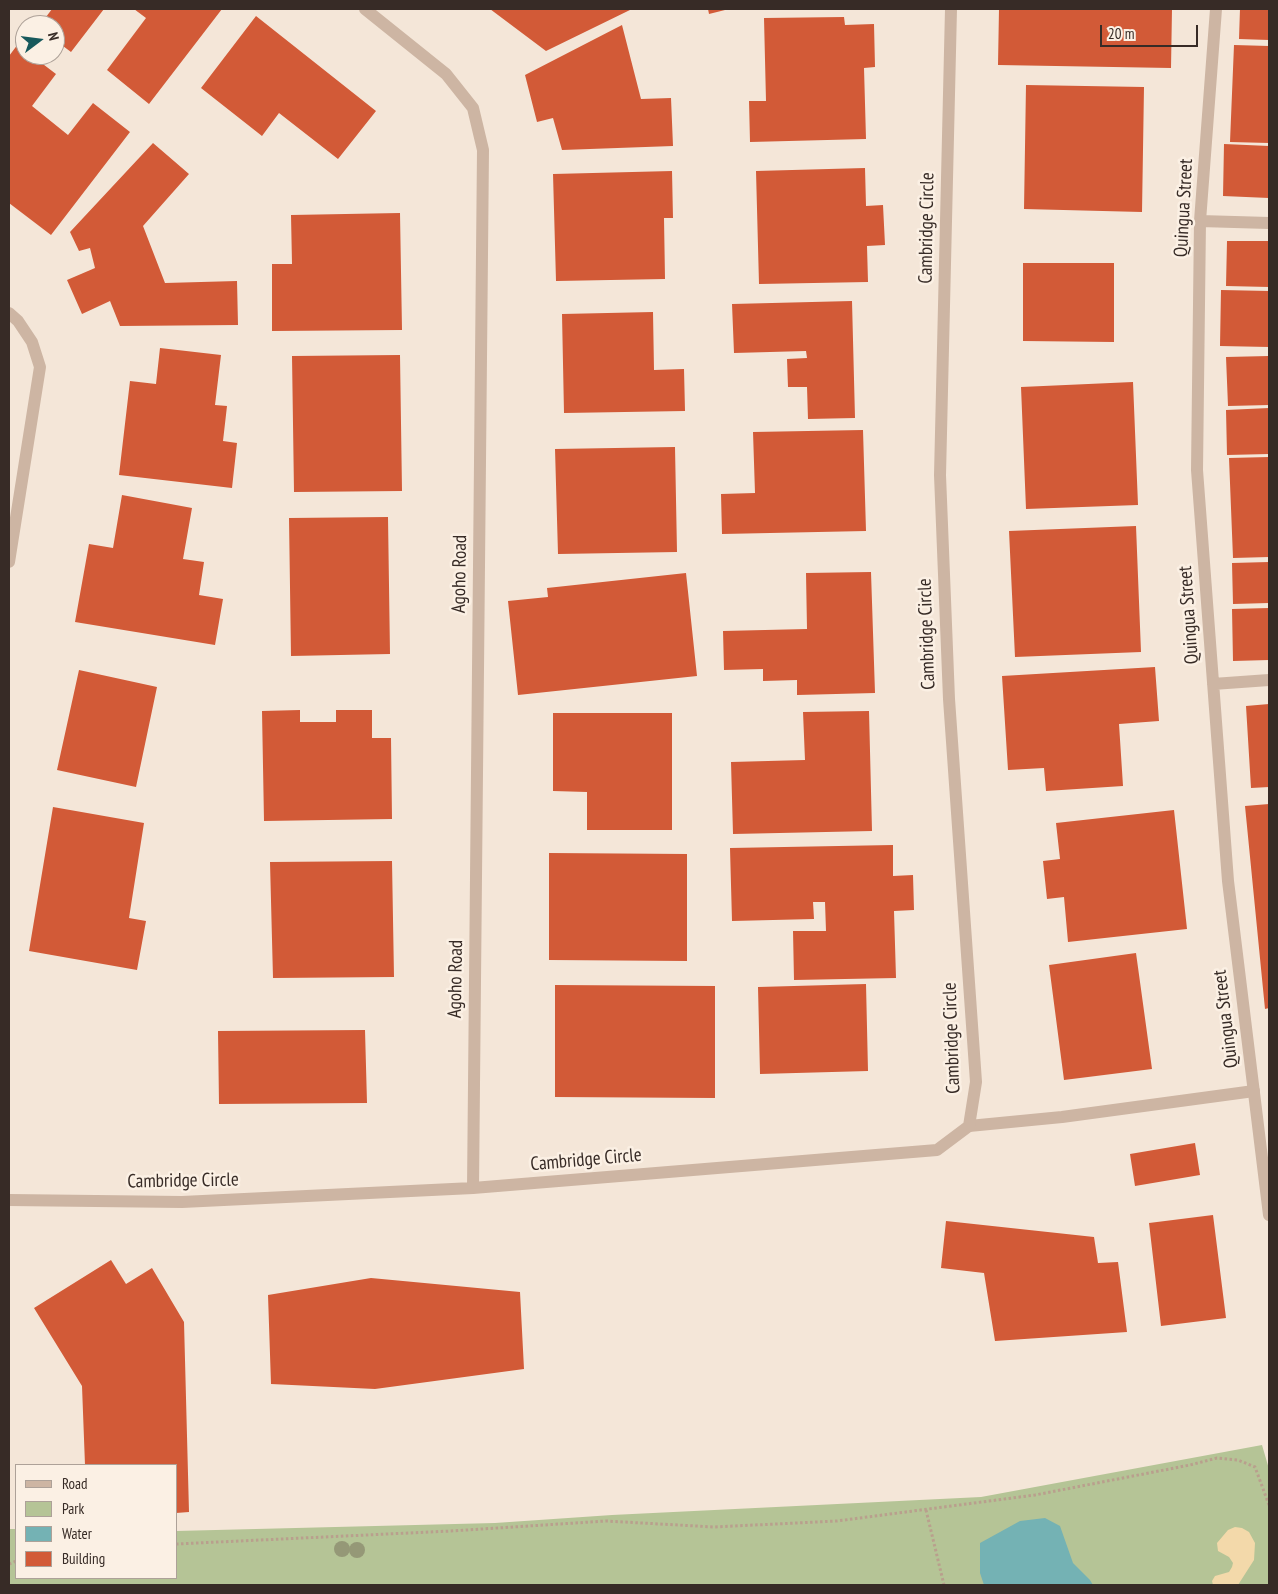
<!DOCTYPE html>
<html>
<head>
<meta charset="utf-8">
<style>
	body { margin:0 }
	#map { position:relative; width:1278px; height:1594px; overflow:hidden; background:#f4e6d8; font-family:"PT Sans Narrow",sans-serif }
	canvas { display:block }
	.frame { position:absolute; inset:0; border:10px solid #372b26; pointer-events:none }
	.legend { position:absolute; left:15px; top:1464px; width:162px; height:115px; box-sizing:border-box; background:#fbf0e4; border:1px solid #ada198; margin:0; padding:6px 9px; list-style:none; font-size:15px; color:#372b26 }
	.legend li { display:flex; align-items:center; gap:10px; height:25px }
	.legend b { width:25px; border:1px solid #ada198 }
	.north { position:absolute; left:15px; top:15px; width:50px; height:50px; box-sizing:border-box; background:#fbf0e4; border:1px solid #ada198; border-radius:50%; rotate:75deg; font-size:14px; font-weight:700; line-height:20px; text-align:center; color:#372b26 }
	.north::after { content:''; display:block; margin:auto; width:18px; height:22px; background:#17595c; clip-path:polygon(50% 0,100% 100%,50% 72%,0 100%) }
	.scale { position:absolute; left:1100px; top:25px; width:98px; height:22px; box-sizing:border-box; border:2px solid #372b26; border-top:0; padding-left:6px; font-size:15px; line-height:18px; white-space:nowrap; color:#372b26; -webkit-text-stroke:4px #fbf0e4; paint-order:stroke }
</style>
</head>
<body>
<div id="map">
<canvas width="1278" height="1594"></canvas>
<div class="frame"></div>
<ul class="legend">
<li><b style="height:6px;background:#cdb5a3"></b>Road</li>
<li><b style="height:14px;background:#b5c496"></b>Park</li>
<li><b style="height:14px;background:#74b2b4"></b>Water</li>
<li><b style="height:14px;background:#d25a37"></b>Building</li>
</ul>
<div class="north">N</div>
<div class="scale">20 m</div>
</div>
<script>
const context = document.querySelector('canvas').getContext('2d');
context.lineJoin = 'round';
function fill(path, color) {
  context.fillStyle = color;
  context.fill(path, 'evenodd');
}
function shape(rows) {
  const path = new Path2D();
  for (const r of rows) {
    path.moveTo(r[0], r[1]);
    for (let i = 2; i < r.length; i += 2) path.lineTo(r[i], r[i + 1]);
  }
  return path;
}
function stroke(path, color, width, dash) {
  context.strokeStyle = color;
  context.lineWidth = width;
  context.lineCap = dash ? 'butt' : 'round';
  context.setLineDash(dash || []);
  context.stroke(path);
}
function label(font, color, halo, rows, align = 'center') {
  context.font = font + ' "PT Sans Narrow",sans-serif';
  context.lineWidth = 5;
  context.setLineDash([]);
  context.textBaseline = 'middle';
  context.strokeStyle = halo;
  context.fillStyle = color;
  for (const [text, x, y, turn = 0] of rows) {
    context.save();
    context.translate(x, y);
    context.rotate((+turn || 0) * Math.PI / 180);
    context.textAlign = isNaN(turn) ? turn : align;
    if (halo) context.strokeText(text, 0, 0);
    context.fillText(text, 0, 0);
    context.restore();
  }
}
fill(shape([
	[1262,1445,1269,1469,1269,1585,9,1585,9,1529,16,1529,16,1578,176,1578,176,1531,495,1523,612,1515,981,1497]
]), '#b5c496');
fill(shape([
	[1235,1527,1242,1528,1249,1532,1255,1543,1254,1560,1238,1585,1213,1585,1212,1581,1215,1576,1229,1572,1232,1567,1233,1563,1229,1557,1218,1551,1217,1543,1228,1530]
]), '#f3d9aa');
fill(shape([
	[1045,1518,1060,1526,1073,1563,1090,1580,1093,1585,984,1585,980,1573,980,1543,1020,1521]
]), '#74b2b4');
fill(shape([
	[52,9,104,9,71,52,55,40,55,25,40,25],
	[134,9,222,9,149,104,107,70,146,18],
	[490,9,632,9,546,51],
	[708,9,729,9,709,14],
	[999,9,1172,9,1171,68,998,65],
	[1240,9,1269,9,1269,40,1239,39],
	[256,16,376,111,338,159,279,113,262,136,201,88],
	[844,17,845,25,874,24,875,67,864,68,866,139,750,142,749,101,766,101,764,18],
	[622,25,641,99,671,98,673,146,562,150,553,118,537,122,525,75],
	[18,44,25,50,25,55,31,55,56,74,32,106,68,135,93,103,130,132,51,235,9,203,9,56],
	[1234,45,1269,46,1269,143,1230,142],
	[1026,85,1144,87,1142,212,1024,209],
	[153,143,189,174,143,226,165,283,237,281,238,325,120,326,110,301,82,314,67,280,95,268,90,248,79,251,70,232],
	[1224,144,1269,146,1269,198,1223,196],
	[865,168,866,206,883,205,885,245,867,246,868,282,759,284,756,171],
	[672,171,673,218,664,218,665,279,556,281,553,174],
	[400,213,402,330,272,331,272,264,292,264,291,215],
	[1227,241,1269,241,1269,287,1226,286],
	[1023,263,1114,263,1114,342,1023,341],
	[1221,290,1269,291,1269,347,1220,346],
	[852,301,855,418,808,419,807,387,788,387,787,359,807,358,806,351,734,353,732,304],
	[653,312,654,370,684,369,685,411,564,413,562,314],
	[160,348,221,355,215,405,227,406,223,441,237,443,232,488,119,475,130,381,156,384],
	[400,355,402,491,294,492,292,356],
	[1269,356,1269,405,1228,406,1226,357],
	[1133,382,1138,505,1026,509,1021,387],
	[1269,408,1269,454,1227,455,1226,410],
	[863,430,866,531,722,534,721,494,755,493,753,432],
	[675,447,677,552,558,554,555,449],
	[1269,457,1269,557,1233,558,1229,458],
	[122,495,192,508,183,559,204,562,199,595,223,599,215,645,75,622,89,544,113,548],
	[388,517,390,654,291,656,289,518],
	[1136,526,1141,652,1015,657,1009,531],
	[1269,562,1269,603,1233,604,1232,563],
	[871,572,875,693,797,695,797,680,763,681,763,669,724,670,723,631,807,629,806,573],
	[686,573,697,676,518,695,508,601,548,597,547,588],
	[1269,608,1269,660,1233,661,1232,609],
	[1155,667,1159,721,1119,724,1123,786,1046,791,1044,768,1008,770,1002,676],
	[79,670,157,687,136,787,57,770],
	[1269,704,1269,787,1251,788,1246,706],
	[300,710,300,722,336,722,336,710,372,710,372,738,391,738,392,819,264,821,262,711],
	[869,711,872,831,733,834,731,762,805,760,803,712],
	[553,713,672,713,672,830,587,830,587,792,553,791],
	[1269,804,1269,1008,1265,1009,1245,806],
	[53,807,144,823,129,918,146,921,137,970,29,951],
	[1174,810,1187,929,1068,942,1064,897,1047,899,1043,861,1060,859,1056,823],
	[893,845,893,876,913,875,914,910,894,911,896,978,794,980,793,931,826,931,825,902,813,902,814,919,732,921,730,848],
	[549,853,687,854,687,961,549,960],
	[392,861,394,977,273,978,270,862],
	[1136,953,1152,1069,1064,1080,1049,965],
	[866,984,868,1071,760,1074,758,987],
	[555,985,715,986,715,1098,555,1097],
	[365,1030,367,1103,219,1104,218,1031],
	[1195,1143,1200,1175,1135,1186,1130,1154],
	[1213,1215,1226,1318,1161,1326,1149,1223],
	[946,1221,1094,1237,1098,1263,1118,1262,1127,1332,995,1341,984,1273,941,1268],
	[111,1260,126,1284,152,1268,184,1322,189,1512,176,1513,176,1465,85,1465,82,1386,34,1308],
	[371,1278,520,1292,524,1369,375,1389,271,1384,268,1295]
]), '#d25a37');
stroke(shape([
	[926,1510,944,1585],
	[176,1544,451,1531,606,1521,714,1527,837,1521,1035,1495,1190,1465,1217,1458,1238,1460,1255,1467,1269,1505],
	[9,1564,16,1561]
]), '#b99f8d', 3, [2.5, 2.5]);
stroke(shape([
	[969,1126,1062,1117,1254,1091]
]), '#cdb5a3', 12);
stroke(shape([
	[365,9,446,74,473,108,483,150,473,1188],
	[1216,9,1200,221,1197,470,1228,881,1269,1215],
	[1200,221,1269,223],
	[9,313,18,321,32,342,40,367,9,562],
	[1213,684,1269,680],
	[9,1200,182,1202,473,1188,937,1150,969,1126,976,1082,949,699,940,475,951,9]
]), '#cdb5a3', 12);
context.fillStyle = '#959877';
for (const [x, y] of [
	[342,1549],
	[357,1550]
]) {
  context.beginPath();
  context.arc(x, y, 8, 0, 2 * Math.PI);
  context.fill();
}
label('19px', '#372b26', '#fbf0e4', [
	["Quingua Street",1184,208,-87],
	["Cambridge Circle",927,228,-89],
	["Agoho Road",460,574,-89],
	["Quingua Street",1189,615,-94],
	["Cambridge Circle",927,634,-92],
	["Agoho Road",456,979,-89],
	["Quingua Street",1226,1019,-97],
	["Cambridge Circle",952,1038,-92],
	["Cambridge Circle",586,1160,-5],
	["Cambridge Circle",183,1181,-1]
]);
</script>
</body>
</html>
